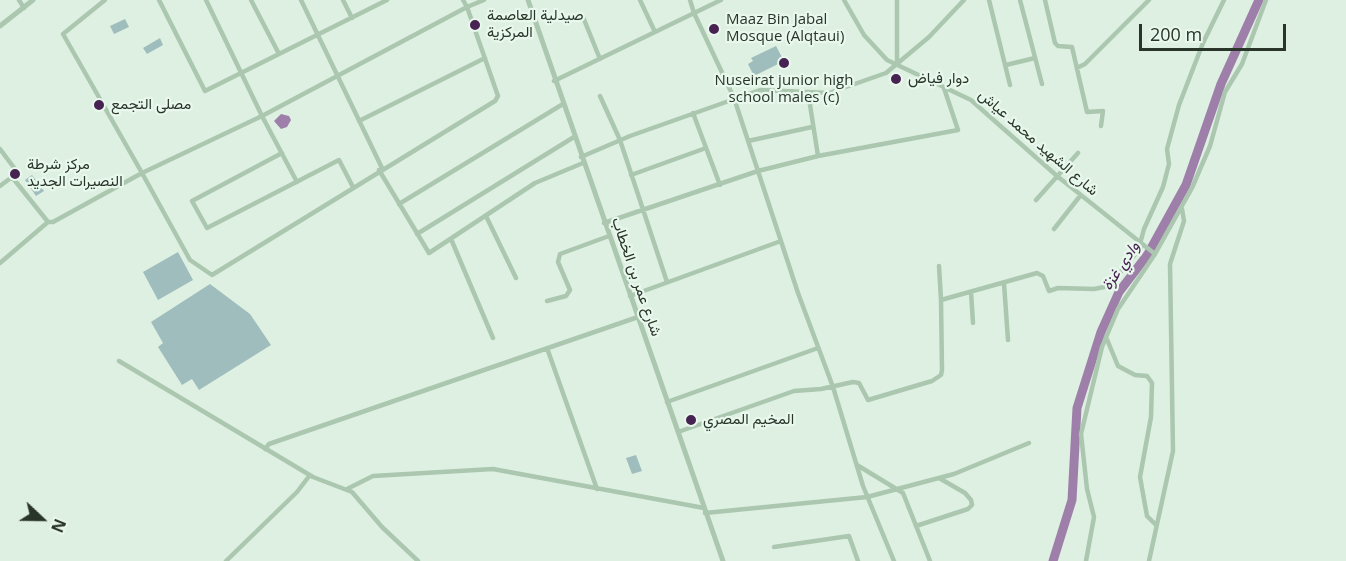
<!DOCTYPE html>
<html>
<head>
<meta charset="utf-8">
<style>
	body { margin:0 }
	#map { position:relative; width:1346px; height:561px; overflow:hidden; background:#def0e2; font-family:"Open Sans",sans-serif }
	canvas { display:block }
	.north { position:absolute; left:12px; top:489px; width:60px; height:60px; -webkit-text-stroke:4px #e9f8ed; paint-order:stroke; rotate:112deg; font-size:16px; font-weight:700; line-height:24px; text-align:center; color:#293529 }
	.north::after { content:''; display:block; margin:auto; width:21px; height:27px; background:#293529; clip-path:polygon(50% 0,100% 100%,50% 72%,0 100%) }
	.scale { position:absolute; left:1139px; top:24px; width:147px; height:27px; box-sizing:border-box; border:3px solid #293529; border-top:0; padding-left:8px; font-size:18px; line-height:21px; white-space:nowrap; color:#293529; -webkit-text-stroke:4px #e9f8ed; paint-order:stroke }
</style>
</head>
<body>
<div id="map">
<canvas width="1346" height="561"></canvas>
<div class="north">N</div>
<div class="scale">200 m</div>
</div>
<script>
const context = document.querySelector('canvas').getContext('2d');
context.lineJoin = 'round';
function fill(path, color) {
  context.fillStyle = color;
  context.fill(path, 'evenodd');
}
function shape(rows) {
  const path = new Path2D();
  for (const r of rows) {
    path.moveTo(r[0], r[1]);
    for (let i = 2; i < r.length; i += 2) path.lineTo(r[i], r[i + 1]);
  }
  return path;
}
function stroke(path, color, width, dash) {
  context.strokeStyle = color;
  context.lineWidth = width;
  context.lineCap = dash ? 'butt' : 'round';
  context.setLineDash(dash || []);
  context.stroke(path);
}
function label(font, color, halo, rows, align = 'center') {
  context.font = font + ' "Open Sans",Vazirmatn,sans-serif';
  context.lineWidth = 4.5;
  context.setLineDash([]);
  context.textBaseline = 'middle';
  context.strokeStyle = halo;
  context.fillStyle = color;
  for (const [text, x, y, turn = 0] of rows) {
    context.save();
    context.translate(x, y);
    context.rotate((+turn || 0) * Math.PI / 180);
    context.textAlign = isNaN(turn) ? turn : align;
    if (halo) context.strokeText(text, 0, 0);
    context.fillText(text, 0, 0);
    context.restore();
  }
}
fill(shape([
	[125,19,129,27,114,34,110,26],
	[160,38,163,45,147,54,143,48],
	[776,46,784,61,754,76,748,64,753,61,751,58],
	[32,175,44,191,36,196,25,180],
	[178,252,193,280,158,300,143,272],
	[210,284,250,314,271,345,199,390,192,379,182,385,158,347,163,343,151,322],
	[636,455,642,471,632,474,626,458]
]), '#9fbdbd');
fill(shape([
	[281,114,289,116,291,120,287,127,281,129,274,121]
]), '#9e7faa');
stroke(shape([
	[1053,561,1072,500,1077,408,1101,332,1119,292,1148,254,1186,185,1221,84,1259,0]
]), '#9e7faa', 9);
stroke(shape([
	[19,0,24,8],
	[159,0,205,91,387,0],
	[206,0,262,116,297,182],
	[251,0,278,52],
	[301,0,382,168],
	[343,0,352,18],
	[463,0,467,7,484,0],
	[640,0,655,32],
	[690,0,694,13,734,98,798,293,833,387,863,486,894,561],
	[844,0,864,35,887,60,971,100,1057,176,1155,254],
	[897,0,897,63],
	[989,0,1010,85],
	[1020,0,1042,84],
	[1045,0,1055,43,1058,46,1072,47,1087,112,1103,111,1101,126],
	[583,17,600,59],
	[1006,65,1035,58],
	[1077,68,1085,64,1149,0],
	[554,81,721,0],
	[808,92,818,156,958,130,944,88],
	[600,96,620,140,667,282],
	[693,113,720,185],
	[359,121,485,58],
	[748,141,812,127],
	[0,149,18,173,12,177,48,222,53,222,142,173,262,116,467,7,498,96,495,101,212,275,190,260,142,173,63,34,105,0],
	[282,153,192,201,207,228,339,160,353,187],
	[581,157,630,136,760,90,829,93,886,73,929,37,964,0],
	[379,170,429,253,535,183,583,163],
	[631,175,706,148],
	[0,186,12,177],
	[1036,200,1078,153],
	[399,204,563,104],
	[486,216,516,278],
	[604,223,758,171,818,156],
	[1054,229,1080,196],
	[417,234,574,137],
	[451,239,493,338],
	[1140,244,1144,229,1163,187,1169,164,1167,149,1179,105,1203,43,1224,0],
	[0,263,48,222],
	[939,266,941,300],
	[1004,283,1008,340],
	[971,292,973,323],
	[630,296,781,241],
	[547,301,566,296,570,290,558,262,560,254,609,236],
	[1106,337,1118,366,1135,375,1147,376,1152,383,1151,417,1140,477,1147,516,1156,525],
	[547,348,597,489],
	[119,361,313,477,352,492,382,527,418,561],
	[667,402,818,348],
	[678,432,794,391,821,389,853,382,859,383,868,400,932,381,941,375,942,370,941,300,1037,273,1043,276,1049,291,1058,288,1094,289,1109,286,1142,246],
	[265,449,269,444,638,317],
	[857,465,903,493,930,561],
	[347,489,373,476,493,469,704,508],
	[705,513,867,497,954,474,1029,443],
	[916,526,968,509,972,505,971,500,965,493,939,478],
	[774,547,849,536,858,561],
	[226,561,297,492,310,475],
	[1086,561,1094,517,1087,489,1081,434,1102,347,1118,309,1155,254,1192,188,1210,146,1225,92,1242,64,1266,0],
	[1149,561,1173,451,1170,264,1184,221,1182,209]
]), '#abc7af', 4.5);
stroke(shape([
	[528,0,723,561],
	[0,26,33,0]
]), '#abc7af', 5);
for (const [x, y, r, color] of [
	[475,25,6,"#472352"],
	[714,29,6,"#472352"],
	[784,63,6,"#472352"],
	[896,79,6,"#472352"],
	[99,105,6,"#472352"],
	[15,174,6,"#472352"],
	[691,420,6,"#472352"]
]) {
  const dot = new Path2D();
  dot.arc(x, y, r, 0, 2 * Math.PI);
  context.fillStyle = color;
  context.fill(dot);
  stroke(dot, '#e9f8ed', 2);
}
label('15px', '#293529', '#e9f8ed', [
	["صيدلية العاصمة",487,16],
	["المركزية",487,33],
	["Maaz Bin Jabal",726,20],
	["Mosque (Alqtaui)",726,37],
	["دوار فياض",908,79],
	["Nuseirat junior high",784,81,"center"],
	["school males (c)",784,98,"center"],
	["مصلى التجمع",111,105],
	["مركز شرطة",27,165],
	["النصيرات الجديد",27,182],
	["المخيم المصري",703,420]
], 'left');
label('15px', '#293529', '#e9f8ed', [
	["شارع الشهيد محمد عياش",1038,143,41],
	["شارع عمر بن الخطاب",636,277,71]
]);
label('italic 16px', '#472352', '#e9f8ed', [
	["وادي غزة",1121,266,-56]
]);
</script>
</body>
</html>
